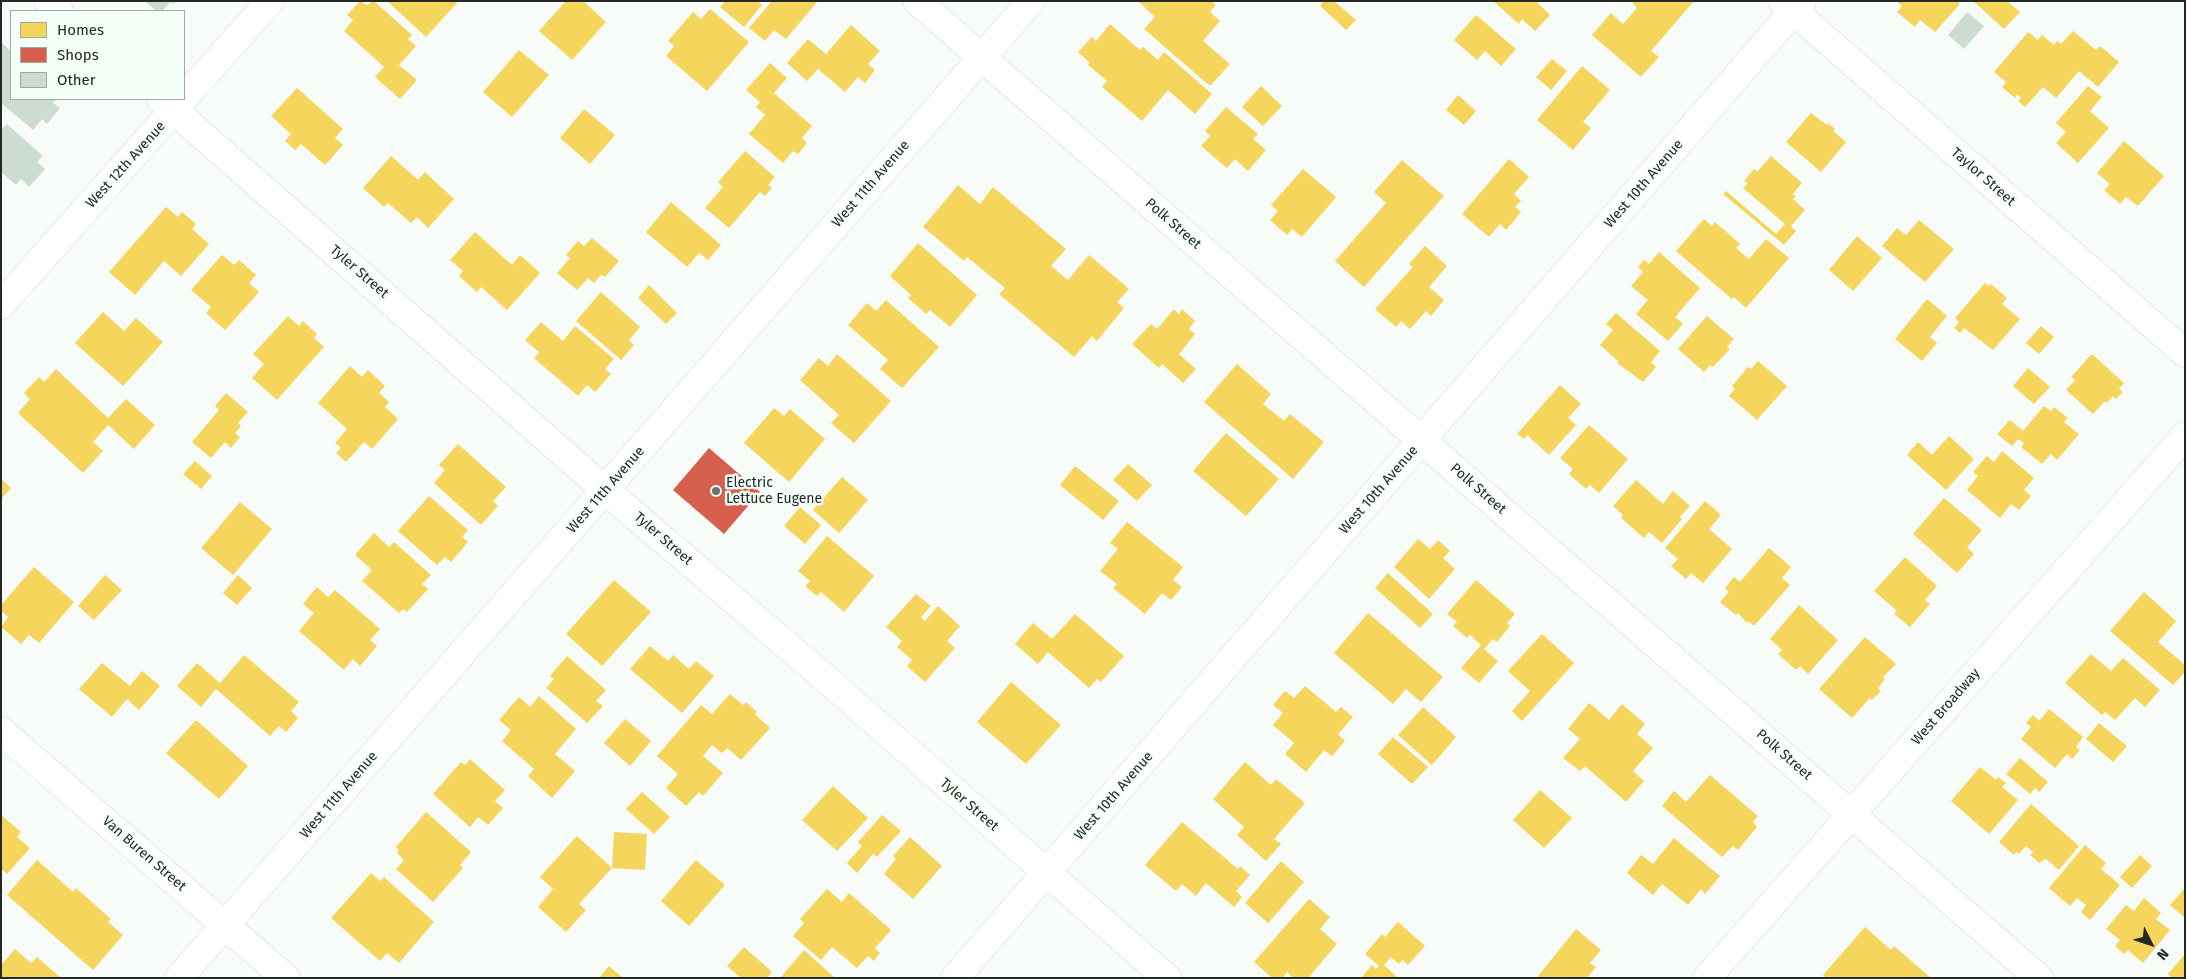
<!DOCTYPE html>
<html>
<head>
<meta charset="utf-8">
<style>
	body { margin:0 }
	#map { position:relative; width:2186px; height:979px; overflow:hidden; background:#f7fcf9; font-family:"Fira Sans",sans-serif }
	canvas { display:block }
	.frame { position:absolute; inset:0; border:2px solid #242926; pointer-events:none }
	.legend { position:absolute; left:10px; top:10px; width:175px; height:90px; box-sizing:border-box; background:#f4fff8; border:1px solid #a1a9a4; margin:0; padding:6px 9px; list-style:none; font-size:15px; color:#242926 }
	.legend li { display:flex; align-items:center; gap:10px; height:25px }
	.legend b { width:25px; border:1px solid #a1a9a4 }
	.north { position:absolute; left:2126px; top:919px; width:50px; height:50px; -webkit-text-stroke:4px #f4fff8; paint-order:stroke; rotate:131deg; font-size:14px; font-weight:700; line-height:20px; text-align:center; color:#242926 }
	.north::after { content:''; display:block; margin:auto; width:18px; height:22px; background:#242926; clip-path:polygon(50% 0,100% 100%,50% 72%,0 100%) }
</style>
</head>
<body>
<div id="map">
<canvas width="2186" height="979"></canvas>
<div class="frame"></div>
<ul class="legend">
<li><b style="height:14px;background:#f6d55c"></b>Homes</li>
<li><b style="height:14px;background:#d6604d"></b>Shops</li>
<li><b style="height:14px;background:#cddcd2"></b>Other</li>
</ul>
<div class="north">N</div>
</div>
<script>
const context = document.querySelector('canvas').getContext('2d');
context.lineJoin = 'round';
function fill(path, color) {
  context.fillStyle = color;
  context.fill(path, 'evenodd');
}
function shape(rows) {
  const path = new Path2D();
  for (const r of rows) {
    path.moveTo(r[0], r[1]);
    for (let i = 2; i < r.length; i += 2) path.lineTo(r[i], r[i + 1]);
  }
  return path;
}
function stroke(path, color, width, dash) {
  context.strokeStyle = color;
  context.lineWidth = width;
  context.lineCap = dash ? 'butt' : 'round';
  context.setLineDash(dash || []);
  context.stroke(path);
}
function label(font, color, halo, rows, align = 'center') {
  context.font = font + ' "Fira Sans",sans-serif';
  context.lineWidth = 5;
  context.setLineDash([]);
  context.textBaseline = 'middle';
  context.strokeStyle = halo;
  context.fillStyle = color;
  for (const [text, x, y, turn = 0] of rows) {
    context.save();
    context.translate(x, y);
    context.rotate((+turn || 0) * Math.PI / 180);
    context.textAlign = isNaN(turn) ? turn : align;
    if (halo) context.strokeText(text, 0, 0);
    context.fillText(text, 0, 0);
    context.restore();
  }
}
fill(shape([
	[360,1,367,5,374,1,412,35,408,39,416,46,399,65,417,80,400,99,375,77,384,67,344,31,353,20,347,15],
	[387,1,455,1,457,3,426,37],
	[566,1,583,1,606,22,572,60,539,31],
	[725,1,757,1,762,5,744,27,720,7],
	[769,1,818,1,786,39,774,30,765,41,749,28,771,2],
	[1138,1,1211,1,1216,5,1210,12,1220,21,1203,41,1230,64,1210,86,1144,29,1155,17],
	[1324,1,1334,1,1356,20,1346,30,1320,6],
	[1493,1,1536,1,1550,15,1535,31,1522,19,1519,24],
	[1631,1,1694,1,1651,51,1659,57,1641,77,1592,35,1611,13,1623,24,1637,8],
	[1900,1,1957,1,1960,4,1935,32,1920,20,1915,27,1897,12,1902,6,1898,3],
	[1973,1,2007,1,2020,12,2004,29],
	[710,9,749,42,707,91,666,56,674,46,668,41,693,12,701,19],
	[1476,15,1516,49,1501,66,1485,51,1477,60,1454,40],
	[1110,24,1140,50,1143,47,1158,60,1164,52,1212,94,1195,114,1168,90,1142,121,1102,87,1107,81,1088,65,1090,63,1078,52,1092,37,1096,41],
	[851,25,880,51,868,64,875,70,865,83,858,77,845,92,818,69,807,81,787,63,808,39,826,54],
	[2073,31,2096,50,2100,46,2119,62,2098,87,2079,71,2056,98,2043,87,2025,107,2018,101,2021,98,2017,94,2015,98,2002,87,2006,82,1994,72,2028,32,2038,40,2042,35,2054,45,2057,41,2061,44],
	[519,50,549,75,512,117,483,92],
	[1552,59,1567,71,1551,90,1536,77],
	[770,63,787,78,774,93,812,126,802,138,807,143,798,154,793,151,783,163,749,134,765,115,756,107,760,102,746,90],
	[1582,66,1610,90,1583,122,1591,128,1573,150,1537,120],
	[1261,86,1282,106,1263,126,1242,107],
	[2088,86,2102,97,2090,111,2109,128,2078,163,2056,143,2066,132,2056,123],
	[297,88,343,129,335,138,343,145,325,165,301,144,295,150,285,141,291,134,271,116],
	[1458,95,1476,111,1464,125,1446,110],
	[1226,107,1258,134,1253,139,1266,150,1248,171,1235,159,1227,168,1201,146,1210,136,1205,131],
	[584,109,615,135,590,164,560,138],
	[1811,113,1827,125,1828,123,1835,129,1833,131,1846,142,1821,172,1786,142],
	[2124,141,2164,176,2138,206,2126,197,2120,204,2104,190,2110,184,2097,173],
	[745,151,775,177,768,185,772,188,765,196,760,192,729,228,705,208,723,187,718,182],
	[391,156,418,180,425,172,454,199,428,228,417,217,411,223,388,203,384,207,363,188],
	[1771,156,1802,183,1793,194,1796,197,1793,199,1805,210,1791,226,1796,231,1784,245,1723,194,1726,191,1776,234,1785,224,1743,188,1748,183,1744,181,1754,169,1757,172],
	[1509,159,1529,177,1514,194,1521,201,1515,207,1521,212,1506,230,1500,224,1489,237,1462,214],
	[1402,160,1444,196,1364,287,1335,261,1386,203,1374,192],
	[1303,169,1336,197,1302,237,1292,229,1287,235,1270,220,1278,211,1271,205],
	[958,185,980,204,993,187,1066,249,1051,266,1068,280,1089,255,1129,289,1117,302,1124,308,1097,341,1092,336,1074,357,999,294,1005,288,967,257,964,261,923,227],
	[671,202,721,245,708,260,699,253,687,267,646,232],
	[166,207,178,217,182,212,196,224,192,229,209,244,181,276,164,261,135,295,109,272],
	[1704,219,1712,226,1715,222,1740,244,1736,248,1749,259,1766,239,1789,258,1746,308,1734,297,1732,299,1676,251],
	[1919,220,1954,249,1925,282,1882,246,1897,228,1906,235],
	[475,232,512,265,520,255,540,273,507,310,481,287,477,292,459,276,463,271,450,260],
	[1857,236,1882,258,1853,291,1829,270],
	[592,238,619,261,605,277,601,275,594,283,588,278,577,290,557,273,570,258,566,255,578,241,584,246],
	[918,243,977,295,950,327,930,310,926,314,908,298,911,295,890,276],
	[1425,246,1447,266,1429,287,1444,300,1431,316,1426,311,1410,329,1401,321,1396,327,1375,309,1413,267,1409,264],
	[1659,252,1700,288,1675,317,1683,324,1668,341,1636,314,1648,300,1631,286,1643,272,1638,267,1644,260,1649,264],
	[222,255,234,265,239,260,256,275,249,283,259,292,225,330,206,313,211,307,191,290],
	[1985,283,1989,286,1991,284,2007,298,2002,304,2020,319,1993,350,1964,328,1960,333,1954,328,1959,322,1955,318],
	[649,285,677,313,666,324,638,298],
	[601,292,640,327,629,340,634,345,621,360,576,321],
	[1927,299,1947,316,1930,337,1937,343,1922,361,1895,339],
	[886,300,939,347,902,388,880,369,888,360,848,325,867,303,876,311],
	[1174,309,1179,314,1182,309,1195,321,1189,329,1195,334,1179,354,1196,369,1183,383,1162,364,1159,368,1132,344,1151,324,1157,329],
	[103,312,124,331,136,318,163,342,123,386,75,343],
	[1616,313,1660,351,1651,362,1656,367,1643,382,1617,363,1618,361,1600,345,1613,330,1606,324],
	[288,316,299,326,303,321,317,334,314,338,324,347,277,400,252,378,264,364,253,354],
	[1707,316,1734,339,1727,347,1730,349,1713,367,1710,365,1704,372,1678,349],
	[541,322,563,341,575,326,614,359,605,369,611,374,595,392,587,385,578,396,534,358,539,352,525,340],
	[2041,326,2054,337,2039,354,2026,343],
	[837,354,891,401,854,443,831,423,839,415,800,380,819,358,828,366],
	[2092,354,2124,383,2119,389,2123,392,2116,399,2113,396,2107,403,2105,401,2093,414,2066,390,2075,380,2071,377],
	[1758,361,1787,386,1757,420,1729,396,1735,389,1732,386,1748,367,1751,369],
	[1237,364,1271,394,1263,404,1284,421,1290,414,1324,442,1293,479,1204,402],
	[350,366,362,377,368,370,385,386,379,393,389,402,385,407,398,419,372,449,364,442,346,462,336,453,341,448,335,443,347,429,318,403],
	[2028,368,2050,387,2034,404,2013,386],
	[56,369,108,418,126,399,155,425,134,449,108,425,93,442,103,451,83,473,18,413,30,399,24,393,39,377,44,382],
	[1560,385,1581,404,1568,418,1576,425,1549,455,1527,435,1524,439,1517,434],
	[226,393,248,412,238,423,241,426,235,433,240,437,231,448,225,442,211,458,192,442,219,410,215,406],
	[2044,406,2051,411,2054,407,2068,418,2064,422,2079,434,2057,460,2051,454,2042,464,2021,447,2024,443,2018,439,2012,446,1997,434,2010,420,2023,431],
	[774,408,784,416,790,409,825,439,789,482,744,443],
	[1589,425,1628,459,1599,493,1590,485,1586,489,1569,474,1573,469,1560,458],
	[1226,433,1279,479,1246,516,1193,471],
	[1949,436,1974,459,1946,490,1907,455,1918,442,1932,455],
	[458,444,506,487,493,501,498,506,481,525,434,483,445,470,439,465],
	[2002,451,2034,478,2024,490,2031,496,2019,510,2011,504,2000,518,1967,490,1978,476,1973,472,1987,456,1994,462],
	[195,461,212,476,201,489,183,474],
	[1128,464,1152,485,1137,501,1113,480],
	[1075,466,1119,501,1103,520,1060,485],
	[842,477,868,500,839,533,813,510],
	[1,479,11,488,1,499],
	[1636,480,1663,504,1673,491,1690,506,1680,517,1682,519,1662,543,1649,532,1644,538,1621,518,1623,515,1613,506],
	[429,496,468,530,462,537,468,542,451,562,445,557,437,565,398,531],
	[1944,498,1982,530,1967,547,1974,554,1957,573,1913,534],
	[1705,501,1721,515,1709,529,1732,549,1703,583,1691,573,1686,579,1671,566,1678,559,1665,548],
	[240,502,272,529,233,575,201,548],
	[800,507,821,525,805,544,784,526],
	[1127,522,1183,567,1173,580,1182,587,1171,600,1162,593,1145,614,1113,588,1117,584,1100,571,1118,549,1110,543],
	[374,533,389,547,394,542,431,575,422,584,428,589,407,612,403,609,399,613,362,581,372,570,355,555],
	[827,536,874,576,844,612,821,592,817,596,805,586,810,581,798,571],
	[1418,539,1430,549,1438,540,1450,551,1443,558,1455,569,1429,599,1394,567],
	[1769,548,1791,567,1782,578,1790,585,1754,626,1748,621,1747,623,1738,613,1736,615,1720,602,1729,592,1725,588,1734,577,1740,582],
	[1905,557,1937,586,1925,600,1930,604,1910,627,1894,614,1897,611,1874,591],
	[34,567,74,602,39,643,29,635,21,644,1,627,8,617,1,611,1,605],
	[1388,573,1433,614,1420,628,1375,588],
	[105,575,122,590,94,620,78,606],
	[238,575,252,588,237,605,223,593],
	[614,580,651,612,602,666,566,634],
	[1476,580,1515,614,1507,623,1510,626,1497,642,1493,639,1484,649,1498,661,1479,683,1461,668,1481,645,1470,635,1467,638,1453,626,1457,622,1447,614],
	[317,587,328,597,335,590,380,629,370,640,377,646,360,666,353,659,344,670,299,631,314,613,303,604],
	[2144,592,2176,621,2158,642,2185,665,2185,672,2173,685,2110,631],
	[916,594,931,606,921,617,925,621,938,606,960,626,947,641,955,648,925,682,907,666,912,660,897,647,902,641,886,627],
	[1799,605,1838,640,1808,674,1800,666,1796,670,1778,654,1782,650,1770,639],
	[1368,613,1443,677,1421,702,1406,689,1393,704,1334,653],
	[1075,614,1124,656,1101,682,1097,679,1089,688,1048,652,1038,664,1015,644,1033,623,1052,639],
	[1542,634,1574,663,1522,721,1512,711,1530,691,1508,671],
	[1865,637,1896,664,1883,677,1885,679,1878,688,1881,691,1872,700,1870,698,1852,718,1819,689],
	[650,646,668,661,673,655,689,669,696,661,714,676,682,713,630,669],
	[2091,654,2111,671,2123,658,2160,690,2145,707,2135,698,2115,720,2105,712,2102,715,2065,683],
	[244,655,299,702,291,711,298,718,286,732,279,726,270,736,216,689,201,707,177,686,197,663,220,683],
	[567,656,606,690,596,701,603,706,587,723,546,688,554,679,550,676],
	[102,663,130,686,142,671,160,686,139,710,127,699,112,717,79,689],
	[1011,682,1061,725,1026,764,977,722],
	[1305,686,1336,712,1341,707,1353,717,1338,734,1345,741,1332,756,1324,750,1306,772,1285,754,1294,743,1273,725,1283,713,1273,705,1285,691,1294,698],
	[730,694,743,705,746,702,757,712,755,714,770,728,741,760,727,748,722,753,712,745,703,756,723,773,703,796,699,792,686,806,666,788,678,774,657,756,701,705,712,714],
	[539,696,576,729,555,754,575,771,552,798,528,776,534,769,502,741,511,730,499,720,519,697,530,707],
	[1589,703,1609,720,1622,704,1645,724,1637,734,1653,748,1633,771,1644,781,1626,802,1585,766,1580,771,1563,758,1580,739,1568,729],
	[1423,707,1456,737,1432,765,1398,735],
	[2049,709,2083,737,2076,747,2080,750,2072,759,2067,754,2055,768,2021,739,2031,727,2026,723,2033,715,2039,721],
	[625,719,651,741,630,766,604,743],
	[196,720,248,766,219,799,166,753],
	[2099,723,2127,746,2113,762,2086,739],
	[1393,737,1428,767,1412,784,1378,754],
	[2020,758,2048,782,2039,792,2035,788,2030,794,2006,774],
	[470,759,505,790,495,801,503,808,488,825,478,817,470,827,433,794,461,762,465,765],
	[1245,762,1271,785,1276,779,1305,803,1274,839,1281,844,1266,861,1237,835,1244,827,1213,799],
	[1980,767,1996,780,1998,777,2006,783,2002,787,2018,800,1989,834,1951,801],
	[1710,775,1758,816,1753,822,1757,827,1738,850,1733,846,1722,857,1662,806,1674,791,1686,802],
	[833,786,868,818,837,851,802,820],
	[1540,790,1572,818,1544,848,1513,820],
	[642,792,670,817,654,834,626,809],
	[2031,804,2079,846,2059,870,2046,859,2039,863,2030,855,2033,852,2026,846,2019,854,2016,852,2014,855,1999,842],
	[426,812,471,852,460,865,463,868,433,902,396,869,404,860,397,853,399,850,396,847],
	[1,815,21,832,17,837,30,848,7,874,1,869],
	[882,815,901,831,877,857,873,854,857,873,847,863,862,846,858,842],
	[1182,822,1238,869,1240,866,1250,875,1236,891,1242,897,1234,907,1206,883,1196,896,1182,884,1176,891,1145,865],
	[614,832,647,834,645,870,612,868],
	[577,836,612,868,579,904,586,910,566,932,538,907,553,889,540,877],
	[910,837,942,866,913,899,884,874,896,859,893,856],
	[1674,838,1720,876,1705,894,1701,889,1688,905,1662,884,1653,895,1627,873,1641,855,1653,864],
	[2085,845,2106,863,2101,869,2120,885,2090,920,2081,912,2086,905,2077,898,2070,906,2049,888],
	[2140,855,2152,866,2132,888,2120,877],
	[37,860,73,892,76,888,111,919,108,922,123,935,93,970,7,895],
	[696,860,725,885,689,926,661,901],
	[1281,861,1304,882,1268,923,1245,903],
	[371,873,380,881,384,877,434,922,399,963,387,953,380,961,331,918],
	[2185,888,2185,918,2170,905],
	[827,889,842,902,849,893,891,930,875,948,880,953,874,961,868,956,857,968,832,947,821,960,793,936,804,923,800,919],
	[2144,898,2161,913,2156,919,2170,930,2143,963,2128,950,2124,954,2115,946,2120,940,2106,929,2126,905,2134,911],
	[1309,899,1330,917,1320,929,1337,944,1308,978,1293,978,1287,972,1282,978,1272,978,1254,962],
	[1398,922,1425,946,1408,965,1402,960,1399,964,1391,957,1384,965,1398,978,1361,978,1372,965,1376,969,1379,966,1365,954,1382,934,1385,937],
	[1865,927,1891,950,1894,946,1931,978,1826,978,1823,975],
	[1576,929,1601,950,1590,963,1596,967,1587,978,1540,978,1538,976],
	[744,947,772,972,767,978,741,978,727,966],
	[15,949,31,963,37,957,61,978,1,978,1,965],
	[804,950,835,978,780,978],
	[2185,954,2185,978,2172,978,2168,974],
	[609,966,623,978,599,978]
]), '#f6d55c');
fill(shape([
	[709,448,760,492,724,534,673,490]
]), '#d6604d');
fill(shape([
	[145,1,176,1,173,4,171,2,162,11,156,11],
	[1967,12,1984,26,1964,49,1948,35],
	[1,42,11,51,11,99,56,99,53,103,60,108,47,124,42,119,33,130,1,103],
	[7,124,43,156,37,162,45,169,29,187,21,179,16,185,1,172,1,130]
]), '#cddcd2');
const street = shape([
	[48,1,59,11],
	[1782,1,2185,353],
	[161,99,605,490,825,678,1167,978],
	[1,305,270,1],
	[1,731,286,978],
	[955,978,1802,1],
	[1707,978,2185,436]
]);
const secondary = shape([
	[917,1,2039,978],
	[179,978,1031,1]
]);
stroke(street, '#d3d8d5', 29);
stroke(secondary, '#d3d8d5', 29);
stroke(street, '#fefffe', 28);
stroke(secondary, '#fefffe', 28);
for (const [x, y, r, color] of [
	[716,491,5,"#6e7370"]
]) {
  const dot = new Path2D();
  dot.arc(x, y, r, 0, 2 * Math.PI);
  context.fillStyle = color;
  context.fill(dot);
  stroke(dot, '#f4fff8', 2);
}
label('14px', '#242926', '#f4fff8', [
	["West 12th Avenue",126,165,-48],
	["Taylor Street",1983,177,41],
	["West 11th Avenue",871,184,-49],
	["West 10th Avenue",1644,184,-49],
	["Polk Street",1173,224,41],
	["Tyler Street",359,272,41],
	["Polk Street",1478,489,41],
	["West 11th Avenue",606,490,-49],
	["West 10th Avenue",1379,490,-49],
	["Tyler Street",663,539,41],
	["West Broadway",1946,707,-49],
	["Polk Street",1784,755,41],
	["West 11th Avenue",339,795,-49],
	["West 10th Avenue",1114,796,-49],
	["Tyler Street",969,805,41],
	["Van Buren Street",144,854,41]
]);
label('14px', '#242926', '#f4fff8', [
	["Electric",726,483],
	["Lettuce Eugene",726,499]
], 'left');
</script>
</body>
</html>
